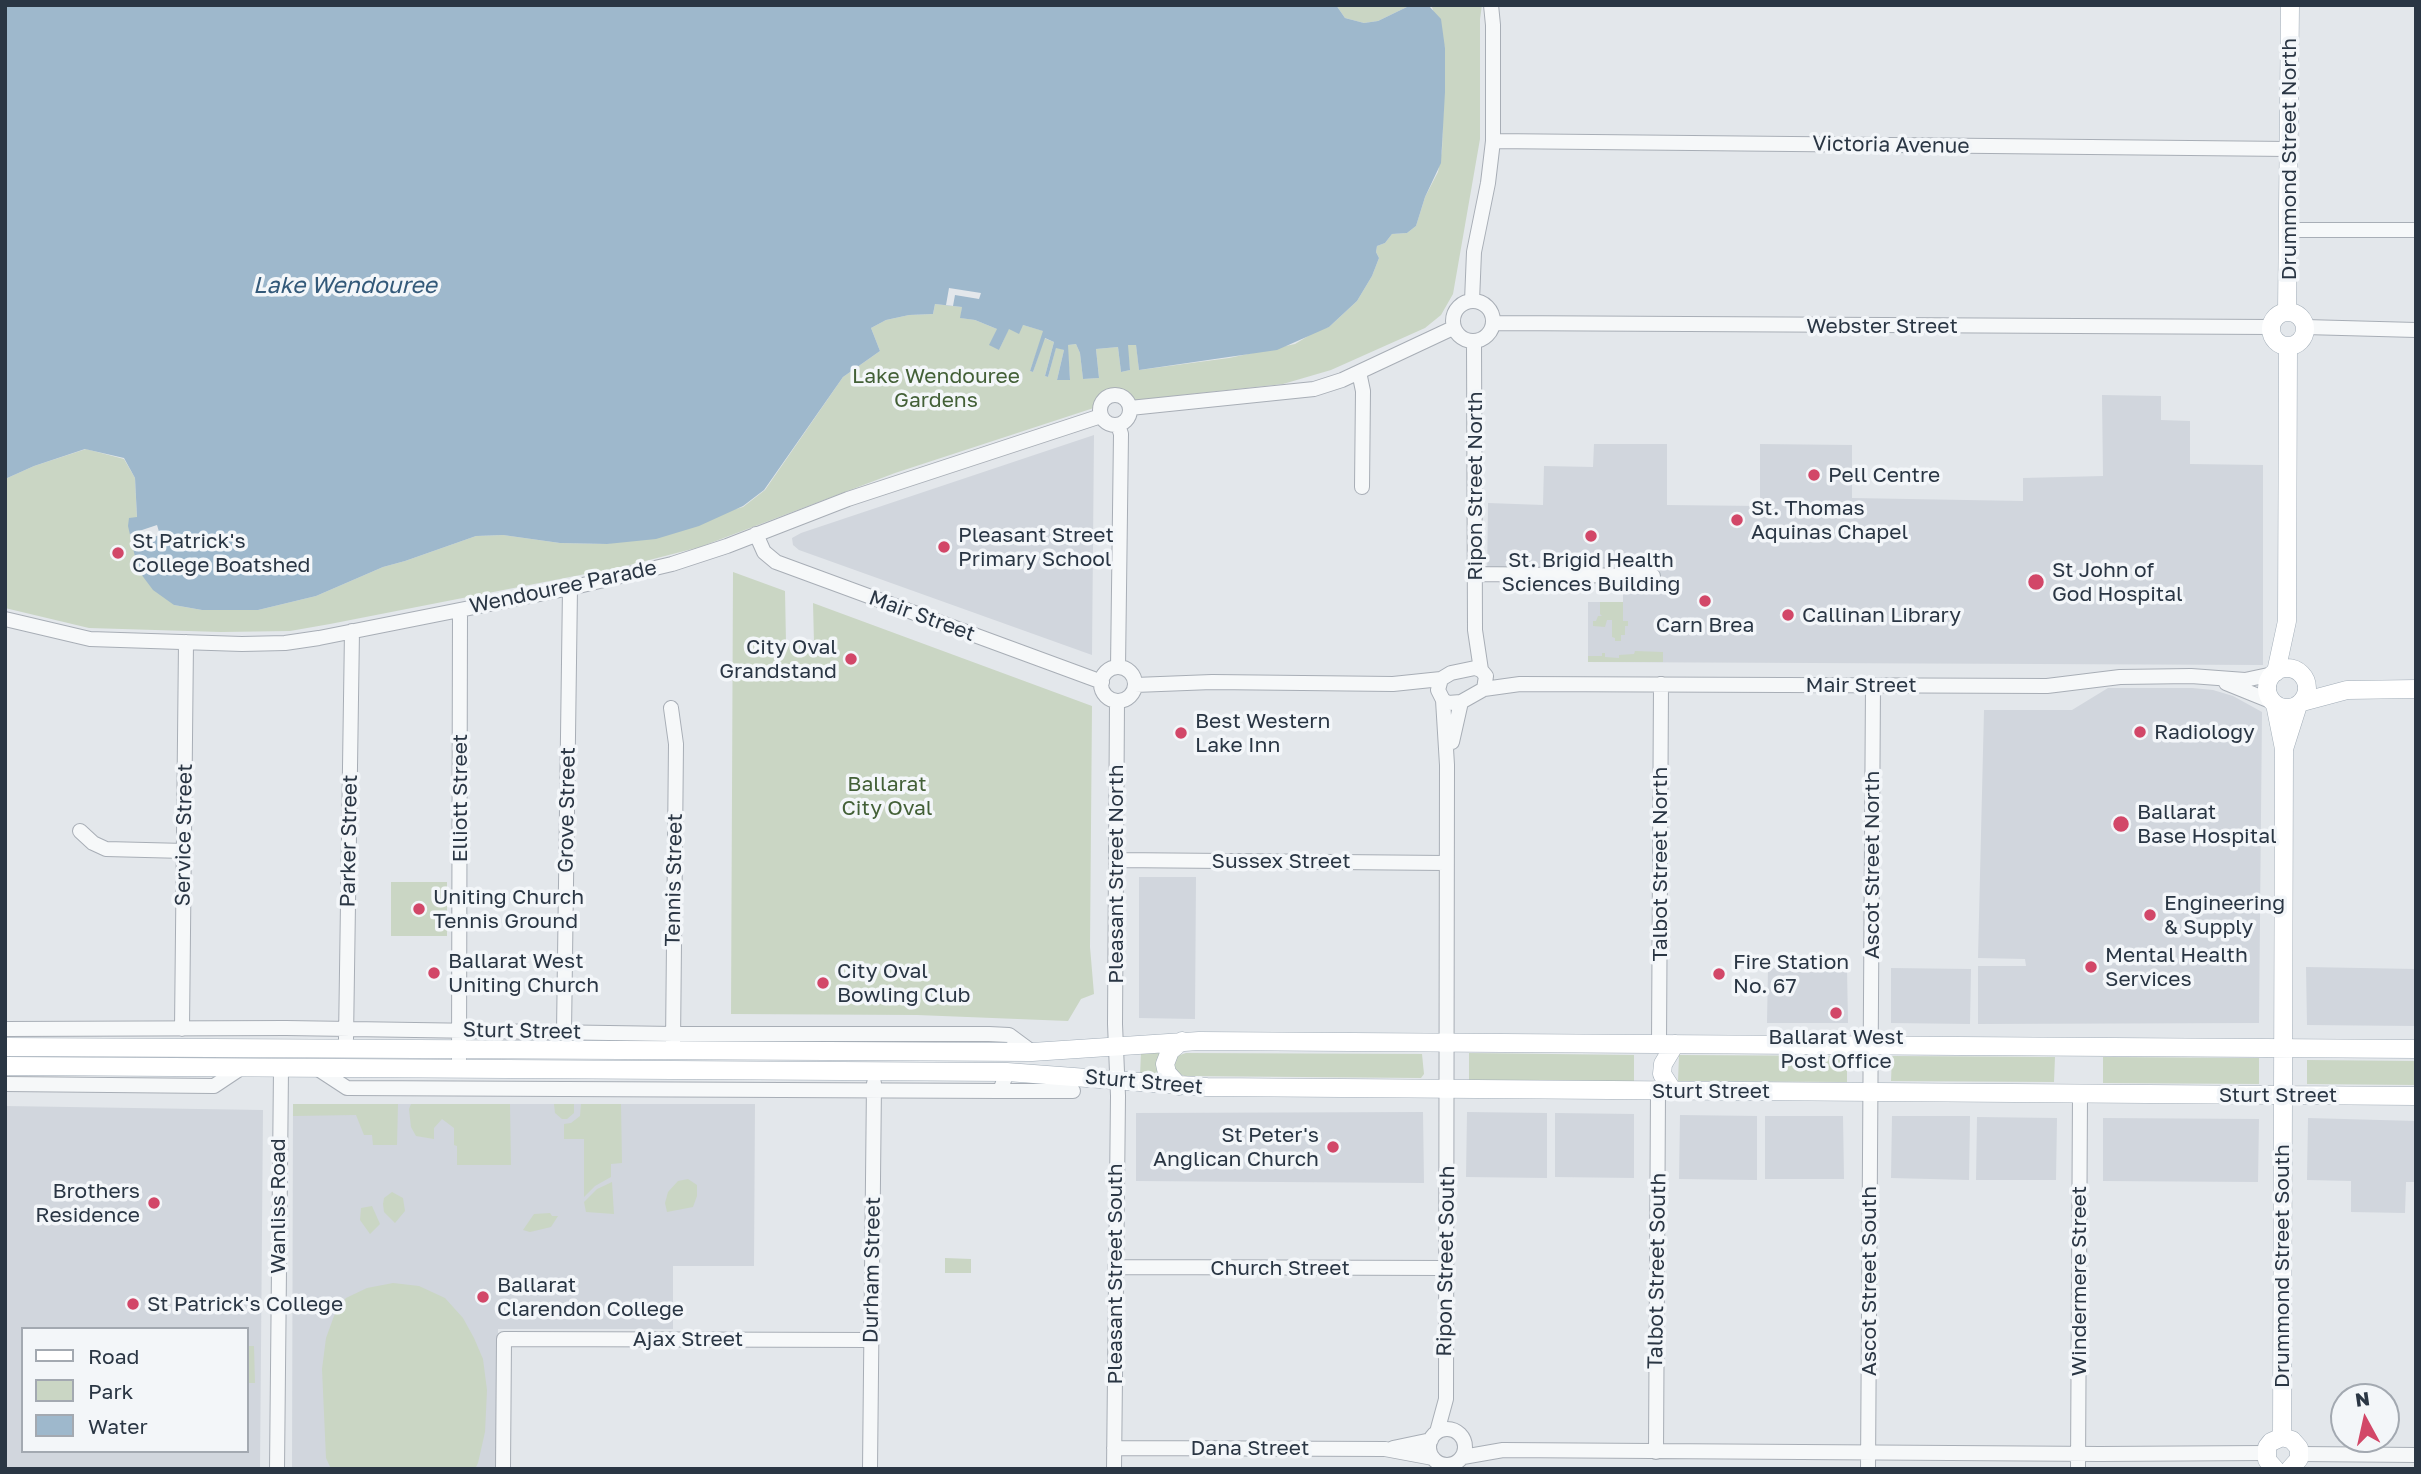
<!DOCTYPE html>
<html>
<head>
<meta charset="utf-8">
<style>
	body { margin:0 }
	#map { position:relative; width:2421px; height:1474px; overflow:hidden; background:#e3e7eb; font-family:"Golos Text",sans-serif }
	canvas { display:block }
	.frame { position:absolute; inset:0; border:7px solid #2a3644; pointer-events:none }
	.legend { position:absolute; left:21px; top:1327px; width:228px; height:126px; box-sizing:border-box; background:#f3f6f9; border:2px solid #a3a9b1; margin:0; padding:9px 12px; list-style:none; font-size:21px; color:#2a3644 }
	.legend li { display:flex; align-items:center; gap:14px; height:35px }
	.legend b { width:35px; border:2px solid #a3a9b1 }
	.north { position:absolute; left:2330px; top:1383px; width:70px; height:70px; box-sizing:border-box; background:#f3f6f9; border:2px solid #a3a9b1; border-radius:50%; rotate:352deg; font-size:19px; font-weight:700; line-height:28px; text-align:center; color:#2a3644 }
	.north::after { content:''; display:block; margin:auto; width:24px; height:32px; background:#d24768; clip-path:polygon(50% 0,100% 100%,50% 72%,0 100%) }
</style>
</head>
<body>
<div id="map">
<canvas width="2421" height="1474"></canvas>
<div class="frame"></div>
<ul class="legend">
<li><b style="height:9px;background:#fff"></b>Road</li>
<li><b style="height:19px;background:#cad6c4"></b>Park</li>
<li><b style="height:19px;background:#9eb8cc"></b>Water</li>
</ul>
<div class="north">N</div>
</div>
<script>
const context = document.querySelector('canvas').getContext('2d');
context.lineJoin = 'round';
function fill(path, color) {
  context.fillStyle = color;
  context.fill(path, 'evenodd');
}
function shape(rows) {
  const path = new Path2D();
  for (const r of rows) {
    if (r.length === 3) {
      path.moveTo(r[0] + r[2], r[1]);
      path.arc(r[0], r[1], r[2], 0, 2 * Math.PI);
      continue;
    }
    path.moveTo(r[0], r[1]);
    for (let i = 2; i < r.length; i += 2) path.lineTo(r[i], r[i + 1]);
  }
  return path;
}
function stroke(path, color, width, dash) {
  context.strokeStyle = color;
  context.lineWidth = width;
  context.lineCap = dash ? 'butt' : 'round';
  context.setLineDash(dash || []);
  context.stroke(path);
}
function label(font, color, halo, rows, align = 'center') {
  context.font = font + ' "Golos Text",sans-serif';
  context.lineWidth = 7;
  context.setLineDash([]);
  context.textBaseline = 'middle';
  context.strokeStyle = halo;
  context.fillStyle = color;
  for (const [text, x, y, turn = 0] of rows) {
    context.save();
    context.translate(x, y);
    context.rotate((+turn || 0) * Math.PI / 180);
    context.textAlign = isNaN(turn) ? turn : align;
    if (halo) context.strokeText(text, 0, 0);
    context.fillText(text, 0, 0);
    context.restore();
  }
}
fill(shape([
	[2102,395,2161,396,2161,420,2190,421,2190,464,2263,465,2263,665,1588,662,1588,602,1623,602,1623,581,1487,580,1488,503,1543,505,1544,466,1593,467,1594,444,1667,444,1667,505,1760,506,1760,444,1852,445,1852,498,2023,501,2023,478,2103,476],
	[1094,435,1092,655,799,550,793,545,792,538,801,533],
	[2108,688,2192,688,2213,690,2233,696,2262,712,2259,1023,1978,1024,1978,966,2026,966,2025,959,1978,958,1984,710,2072,710],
	[1139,877,1196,877,1195,1019,1139,1018],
	[2306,967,2416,969,2416,1026,2307,1025],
	[1768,968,1847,968,1848,1023,1767,1023],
	[1891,968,1971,969,1970,1024,1891,1023],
	[293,1104,755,1104,754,1266,673,1266,673,1329,498,1329,497,1469,292,1469],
	[5,1106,263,1110,260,1469,5,1469],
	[23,1329,247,1329,247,1451,23,1451],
	[1423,1112,1424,1183,1136,1181,1136,1113],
	[1467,1112,1547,1113,1547,1178,1466,1177],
	[1555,1113,1634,1114,1634,1178,1555,1177],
	[1680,1115,1757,1116,1757,1180,1679,1179],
	[1765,1116,1843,1116,1844,1179,1765,1179],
	[1892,1116,1970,1116,1969,1180,1891,1178],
	[1977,1117,2057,1118,2056,1180,1976,1180],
	[2103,1118,2259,1119,2258,1182,2103,1181],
	[2308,1118,2416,1121,2416,1182,2406,1182,2405,1213,2351,1212,2351,1181,2307,1180]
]), '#d1d6dd');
fill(shape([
	[1336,5,1411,5,1378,21,1364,23,1345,18],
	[1428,5,1482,5,1480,19,1480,139,1453,294,1441,315,1425,328,1331,370,1283,384,1109,403,895,473,700,547,626,566,330,624,290,631,221,632,89,628,5,608,5,479,34,466,86,449,124,459,135,478,137,518,174,605,202,610,258,610,316,596,383,567,405,561,476,536,503,535,560,543,607,544,743,507,765,490,843,377,880,351,871,328,886,320,909,315,933,314,935,304,962,307,961,318,975,320,997,329,999,350,1009,328,1023,325,1044,331,1030,371,1033,372,1044,338,1054,342,1045,376,1048,377,1056,347,1064,350,1057,380,1070,379,1067,345,1076,344,1080,353,1083,379,1099,378,1096,349,1118,347,1121,372,1130,370,1127,345,1136,344,1139,370,1229,358,1295,344,1318,330,1329,327,1357,301,1372,276,1379,258,1376,252,1377,246,1385,243,1392,234,1407,233,1416,226,1425,197,1438,172,1442,150,1445,48,1432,7],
	[733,572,785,591,786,643,814,643,813,603,1092,706,1090,947,1094,994,1081,999,1068,1021,917,1015,731,1014],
	[1600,602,1623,602,1623,621,1628,621,1628,626,1625,626,1625,635,1621,635,1621,641,1615,641,1615,638,1612,637,1612,620,1607,620,1605,627,1593,626,1593,621,1596,621,1598,616,1602,616,1600,614],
	[1635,651,1663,652,1663,662,1588,662,1588,656,1602,656,1602,653,1605,653,1605,657,1619,658,1619,655,1634,654],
	[391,882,447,882,447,936,391,936],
	[1167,1049,1166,1078,1140,1076,1141,1052],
	[1186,1053,1422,1054,1424,1074,1421,1078,1185,1076,1176,1073,1173,1066,1177,1056],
	[1469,1053,1634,1055,1634,1082,1469,1081],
	[1679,1055,1847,1056,1847,1082,1678,1081],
	[1892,1056,2055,1057,2054,1082,1891,1081],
	[2103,1057,2259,1058,2259,1084,2103,1083],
	[2307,1060,2416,1061,2416,1085,2307,1084],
	[293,1104,398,1104,397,1145,373,1145,372,1135,364,1135,356,1115,293,1116],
	[411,1104,510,1104,511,1165,457,1165,457,1146,454,1145,454,1128,442,1119,434,1128,434,1139,416,1136,411,1127,409,1109],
	[554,1104,574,1104,574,1113,567,1119,562,1119,555,1113],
	[581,1104,621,1104,622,1163,611,1164,611,1177,595,1186,584,1197,584,1139,564,1139,564,1124,571,1123,580,1116],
	[688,1179,697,1185,697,1196,693,1207,667,1212,665,1203,668,1192,678,1181],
	[612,1182,614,1214,586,1212,584,1202,597,1189],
	[392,1192,403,1198,405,1211,395,1223,384,1212,383,1204,384,1198],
	[372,1206,380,1224,370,1234,360,1220,361,1208],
	[550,1213,552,1216,558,1216,551,1227,530,1232,523,1230,534,1214],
	[945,1258,971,1259,971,1273,945,1273],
	[393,1283,419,1286,445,1298,463,1318,474,1338,483,1359,487,1390,485,1432,478,1463,475,1469,331,1469,326,1458,322,1369,326,1338,334,1316,346,1298,367,1288],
	[247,1346,254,1346,255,1383,247,1383]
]), '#cad6c4');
fill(shape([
	[5,5,1336,5,1345,18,1364,23,1378,21,1411,5,1428,5,1441,19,1445,48,1445,92,1441,163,1425,197,1416,226,1407,233,1392,234,1385,243,1377,246,1376,252,1379,258,1372,276,1357,301,1329,327,1277,350,1139,370,1136,345,1128,345,1130,370,1121,372,1118,347,1096,349,1099,378,1083,379,1080,353,1076,344,1068,345,1070,380,1057,380,1064,350,1056,348,1048,377,1045,376,1054,342,1045,338,1033,372,1030,371,1043,331,1023,325,1019,334,1009,329,999,350,989,345,997,329,975,320,960,318,962,307,935,304,933,314,909,315,886,320,871,328,880,351,843,377,764,490,743,506,699,526,656,539,607,544,560,543,503,535,476,536,405,561,383,567,316,596,258,610,202,610,174,605,153,590,138,570,128,526,129,518,137,517,135,478,124,458,85,449,34,466,5,479]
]), '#9eb8cc');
fill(shape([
	[949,288,981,293,979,299,955,295,953,306,946,305],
	[157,525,160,535,133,543,130,534]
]), '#e3e7eb');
const minor = shape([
	[1493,141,2289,149],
	[2289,230,2416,230],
	[1473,321,20],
	[1472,301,1474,252,1488,183,1493,141,1493,25,1491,5],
	[1493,323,2271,327],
	[2305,327,2416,330],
	[1474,342,1475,630,1481,670],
	[1359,372,1363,391,1362,487],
	[1115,410,15],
	[1130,408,1314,389,1342,380,1453,328],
	[1118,425,1121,434,1118,667],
	[756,534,764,552,776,562,1102,682],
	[1475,574,1653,576],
	[5,619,90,639,242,644,285,643,319,638,570,588,672,564,727,546,848,499,1101,416],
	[1118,684,17],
	[1475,668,1481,670,1486,676,1484,689,1461,702,1448,703,1443,700,1438,690,1441,679,1451,673,1475,668],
	[2226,683,2273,702],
	[1135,685,1212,682,1393,684,1441,679],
	[1484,689,1520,684,2047,686,2120,677,2191,676,2245,680,2273,674],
	[671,708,676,744,673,1043],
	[1452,742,1461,702],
	[80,831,93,843,106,849,185,851],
	[1116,860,1446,863],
	[5,1029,286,1028,673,1034,989,1034,1009,1035,1032,1052],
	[182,1029,186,642],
	[564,1032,570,588],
	[346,1039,352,631],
	[1659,1044,1661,684],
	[459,1060,460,610],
	[318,1069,347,1088,1000,1091,1007,1072],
	[5,1084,214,1086,241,1068],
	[1000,1091,1073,1091],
	[1115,1267,1445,1268],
	[1447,1447,18],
	[1437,1432,1446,1399,1447,765,1443,700],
	[1114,1448,1385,1449,1433,1458],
	[1393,1448,1431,1440],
	[1656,1452,1658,1091],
	[2300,1454,2416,1455],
	[1463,1457,1503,1450,2100,1454,2266,1453],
	[277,1469,281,1069],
	[503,1469,504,1339,871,1340],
	[870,1469,874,1083],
	[1114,1469,1118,1096,1115,1024,1117,701],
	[1868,1469,1873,685],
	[2078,1469,2080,1094]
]);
const major = shape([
	[2287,312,2290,5],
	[2288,329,17],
	[2287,688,20],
	[2276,672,2287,621,2288,346],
	[2302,702,2347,690,2416,689],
	[2275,704,2284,749,2282,1437],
	[2284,749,2298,705],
	[5,1047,1032,1052,1199,1041,2416,1049],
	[5,1066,1007,1072,1207,1087,2416,1096],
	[1179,1086,1167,1073,1165,1064,1170,1051,1182,1041],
	[1673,1091,1662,1074,1663,1064,1675,1044],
	[2275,1469,2267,1460,2267,1447,2271,1442,2282,1437,2292,1440,2299,1448,2299,1459,2290,1469]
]);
stroke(minor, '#a8aeb6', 16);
stroke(major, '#a2adb8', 19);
stroke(minor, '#f6f8f9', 14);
stroke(major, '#fff', 18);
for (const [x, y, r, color] of [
	[1814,475,7,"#d24768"],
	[1737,520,7,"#d24768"],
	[1591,536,7,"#d24768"],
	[944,547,7,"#d24768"],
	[118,553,7,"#d24768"],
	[2036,582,9,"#d24768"],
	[1705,601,7,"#d24768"],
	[1788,615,7,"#d24768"],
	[851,659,7,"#d24768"],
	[2140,732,7,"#d24768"],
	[1181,733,7,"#d24768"],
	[2121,824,9,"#d24768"],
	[419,909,7,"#d24768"],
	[2150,915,7,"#d24768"],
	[2091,967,7,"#d24768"],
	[434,973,7,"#d24768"],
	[1719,974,7,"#d24768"],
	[823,983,7,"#d24768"],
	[1836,1013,7,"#d24768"],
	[1333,1147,7,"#d24768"],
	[154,1203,7,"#d24768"],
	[483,1297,7,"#d24768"],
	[133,1304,7,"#d24768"]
]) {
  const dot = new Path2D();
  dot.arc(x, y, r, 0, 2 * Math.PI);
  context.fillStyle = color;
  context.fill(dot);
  stroke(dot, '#f3f6f9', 2.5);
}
label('21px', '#2a3644', '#f3f6f9', [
	["Victoria Avenue",1891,145,1],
	["Drummond Street North",2289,159,-90],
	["Webster Street",1882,326],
	["Ripon Street North",1475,486,-90],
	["Wendouree Parade",563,587,-12],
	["Mair Street",922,616,20],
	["Mair Street",1861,685],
	["Elliott Street",460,798,-90],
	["Grove Street",567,810,-89],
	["Service Street",184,835,-89],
	["Parker Street",349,841,-89],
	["Sussex Street",1281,861],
	["Talbot Street North",1660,864,-90],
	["Ascot Street North",1872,865,-90],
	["Pleasant Street North",1116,874,-90],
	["Tennis Street",674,880,-89],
	["Sturt Street",522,1031,1],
	["Sturt Street",1144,1082,5],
	["Sturt Street",1711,1091],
	["Sturt Street",2278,1095],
	["Wanliss Road",278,1206,-90],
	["Ripon Street South",1446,1261,-89],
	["Drummond Street South",2282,1266,-90],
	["Church Street",1280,1268],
	["Durham Street",872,1270,-89],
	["Talbot Street South",1657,1271,-89],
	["Pleasant Street South",1115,1274,-90],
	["Ascot Street South",1869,1281,-90],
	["Windermere Street",2079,1281,-90],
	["Ajax Street",688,1339],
	["Dana Street",1250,1448]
]);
label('21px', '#436037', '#f3f6f9', [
	["Lake Wendouree",936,376],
	["Gardens",936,400],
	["Ballarat",887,784],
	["City Oval",887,808]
]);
label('21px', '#2a3644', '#f3f6f9', [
	["Pell Centre",1828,475],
	["St. Thomas",1751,508],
	["Aquinas Chapel",1751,532],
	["Pleasant Street",958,535],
	["Primary School",958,559],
	["St Patrick's",132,541],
	["College Boatshed",132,565],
	["St. Brigid Health",1591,560,"center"],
	["Sciences Building",1591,584,"center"],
	["St John of",2052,570],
	["God Hospital",2052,594],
	["Callinan Library",1802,615],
	["Carn Brea",1705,625,"center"],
	["City Oval",837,647,"right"],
	["Grandstand",837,671,"right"],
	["Best Western",1195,721],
	["Lake Inn",1195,745],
	["Radiology",2154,732],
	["Ballarat",2137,812],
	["Base Hospital",2137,836],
	["Uniting Church",433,897],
	["Tennis Ground",433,921],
	["Engineering",2164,903],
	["& Supply",2164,927],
	["Mental Health",2105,955],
	["Services",2105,979],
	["Ballarat West",448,961],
	["Uniting Church",448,985],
	["Fire Station",1733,962],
	["No. 67",1733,986],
	["City Oval",837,971],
	["Bowling Club",837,995],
	["Ballarat West",1836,1037,"center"],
	["Post Office",1836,1061,"center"],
	["St Peter's",1319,1135,"right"],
	["Anglican Church",1319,1159,"right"],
	["Brothers",140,1191,"right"],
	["Residence",140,1215,"right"],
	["Ballarat",497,1285],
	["Clarendon College",497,1309],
	["St Patrick's College",147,1304]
], 'left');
label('italic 23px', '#335979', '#f3f6f9', [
	["Lake Wendouree",345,286]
]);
</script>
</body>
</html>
